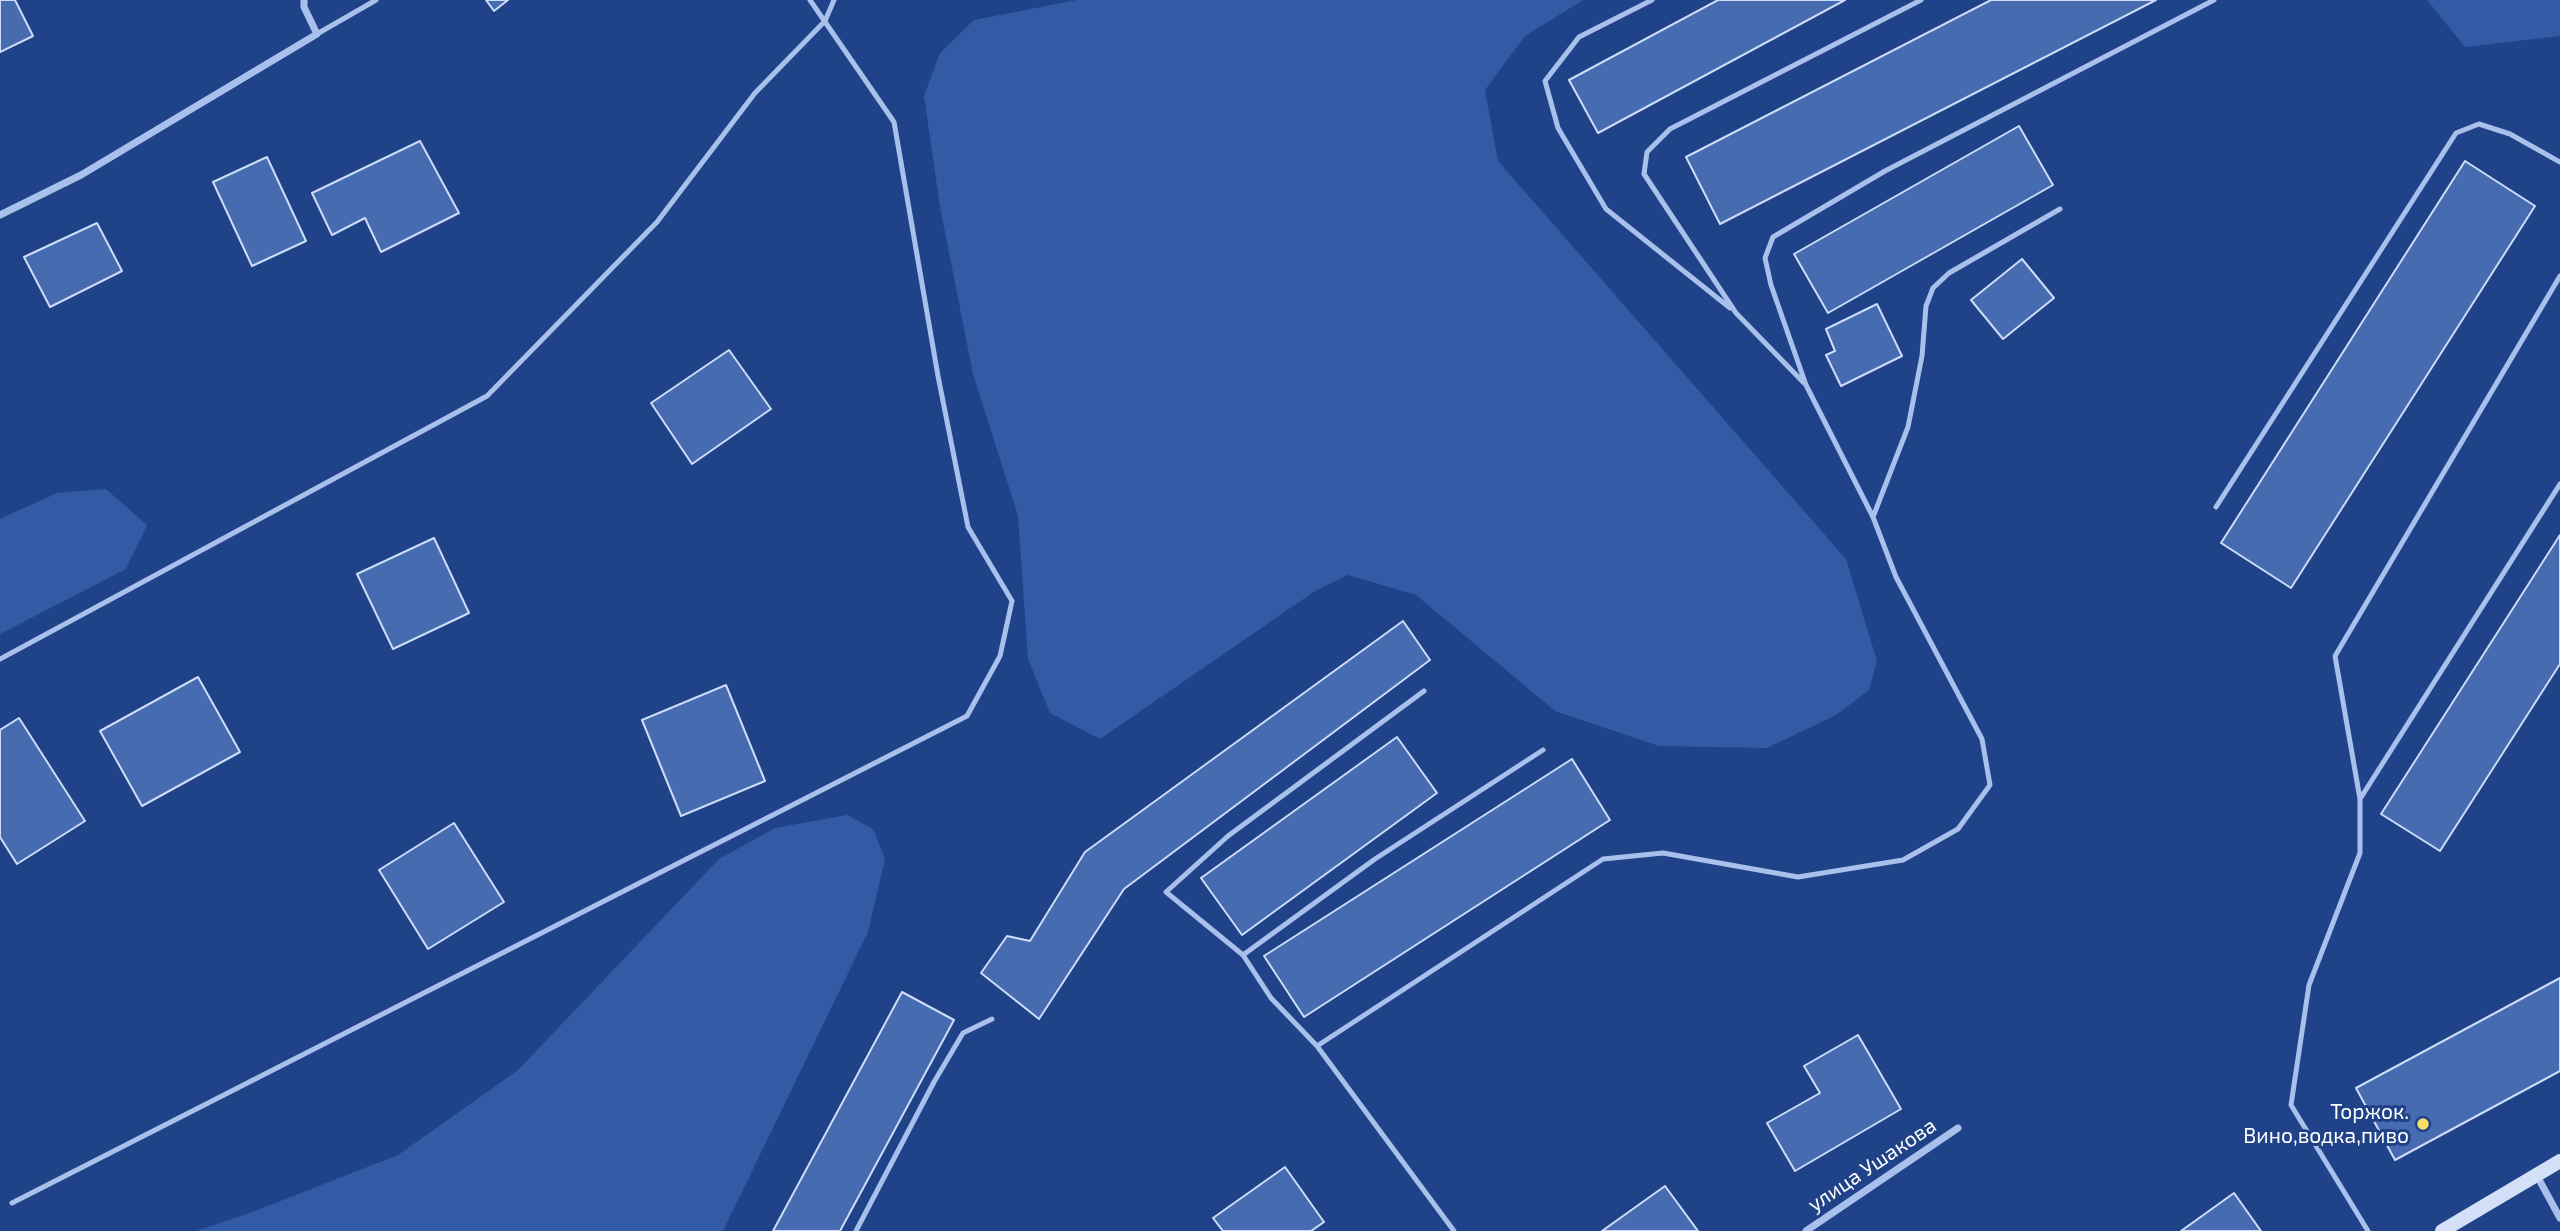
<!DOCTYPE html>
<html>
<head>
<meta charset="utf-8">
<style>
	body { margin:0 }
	canvas { display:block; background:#1f4288 }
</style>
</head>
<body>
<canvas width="2560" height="1231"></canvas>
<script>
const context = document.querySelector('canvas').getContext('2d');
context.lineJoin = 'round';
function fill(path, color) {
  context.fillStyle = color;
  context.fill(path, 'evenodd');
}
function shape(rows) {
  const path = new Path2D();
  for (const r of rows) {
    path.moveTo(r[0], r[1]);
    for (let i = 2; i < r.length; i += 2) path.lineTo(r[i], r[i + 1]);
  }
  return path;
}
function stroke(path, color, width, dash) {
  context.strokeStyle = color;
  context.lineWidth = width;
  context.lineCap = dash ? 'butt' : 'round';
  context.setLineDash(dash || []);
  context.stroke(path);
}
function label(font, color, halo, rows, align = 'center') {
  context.font = font + ' "Exo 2",sans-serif';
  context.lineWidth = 6;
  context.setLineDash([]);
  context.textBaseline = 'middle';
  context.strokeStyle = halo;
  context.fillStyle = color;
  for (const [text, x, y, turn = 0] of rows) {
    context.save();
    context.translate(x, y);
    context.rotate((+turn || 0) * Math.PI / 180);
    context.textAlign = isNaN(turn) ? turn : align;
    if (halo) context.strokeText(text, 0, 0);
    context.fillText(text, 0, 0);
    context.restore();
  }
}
fill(shape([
	[1077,0,1583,0,1525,36,1485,90,1498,161,1846,559,1877,661,1869,690,1836,715,1767,748,1659,746,1555,711,1416,595,1348,575,1315,591,1100,739,1050,713,1028,659,1018,516,973,374,940,207,924,96,940,53,974,20],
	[2427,0,2560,0,2560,36,2465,47],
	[106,489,147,525,126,569,0,634,0,519,57,493],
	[847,815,873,829,885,859,868,932,723,1231,196,1231,247,1214,398,1155,518,1070,719,859,775,828]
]), '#325aa5');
const building = shape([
	[0,0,15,0,33,36,0,52,0,0],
	[486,0,508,0,494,11,486,0],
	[1718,0,1845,0,1598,133,1569,80,1718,0],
	[1991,0,2156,0,1720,224,1686,157,1991,0],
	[2019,126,2053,185,1828,313,1794,254,2019,126],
	[420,141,459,213,381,252,365,218,332,235,312,193,420,141],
	[267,157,306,241,252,266,213,182,267,157],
	[2465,161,2535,206,2291,588,2221,543,2465,161],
	[97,223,122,271,50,307,24,257,97,223],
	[2022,259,2054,298,2003,339,1971,300,2022,259],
	[1877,304,1902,356,1841,386,1826,355,1835,351,1826,329,1877,304],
	[729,350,771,409,692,464,651,403,729,350],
	[2560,535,2560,664,2440,851,2381,814,2560,535],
	[434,538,469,613,393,649,357,574,434,538],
	[1403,621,1430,660,1124,889,1039,1019,981,973,1007,936,1030,941,1085,852,1403,621],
	[198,677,240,752,142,806,100,731,198,677],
	[726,685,765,781,681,816,642,720,726,685],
	[19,718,85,821,17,864,0,837,0,730,19,718],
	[1397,737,1437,793,1242,935,1201,878,1397,737],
	[1572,759,1610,820,1304,1017,1264,956,1572,759],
	[454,823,504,902,428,949,379,870,454,823],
	[2560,978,2560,1071,2395,1160,2356,1088,2560,978],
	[902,992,954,1020,840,1231,773,1231,902,992],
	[1858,1035,1901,1109,1795,1171,1767,1123,1820,1093,1804,1066,1858,1035],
	[1285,1167,1324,1222,1311,1231,1223,1231,1213,1218,1285,1167],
	[1665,1186,1698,1231,1602,1231,1665,1186],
	[2234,1193,2261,1231,2181,1231,2234,1193]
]);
fill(building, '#476bb0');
stroke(building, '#cddcf8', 2);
stroke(shape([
	[1652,0,1579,37,1545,81,1558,128,1606,209,1730,308],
	[317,34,376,0],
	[1804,383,1736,313,1644,174,1647,152,1670,129,1921,0],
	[2216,507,2456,133,2479,124,2510,134,2560,162],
	[1873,517,1806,385,1771,285,1765,258,1773,237,1885,171,2214,0],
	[0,659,487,396,657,222,755,93,825,21,834,0],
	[1424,691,1228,836,1166,892,1243,955,1271,998,1317,1046,1454,1231],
	[2360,799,2560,484],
	[1243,955,1375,859,1543,750],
	[1317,1046,1603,859,1663,853,1798,877,1903,860,1958,829,1990,785,1982,739,1896,577,1873,517,1908,427,1922,356,1926,306,1933,288,1949,273,2060,209],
	[12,1203,967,716,1000,656,1012,601,968,527,938,376,894,122,810,0],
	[856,1231,934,1082,963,1033,992,1019],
	[2368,1231,2291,1105,2309,985,2360,853,2360,799,2335,656,2560,276]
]), '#a8c0eb', 5);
stroke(shape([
	[0,215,81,175,317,34,304,7,304,0],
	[2536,1174,2560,1218],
	[1806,1231,1958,1128]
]), '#a8c0eb', 7);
stroke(shape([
	[2442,1231,2560,1161]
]), '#d4e0f8', 14);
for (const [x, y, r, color] of [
	[2423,1124,7,"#f9de68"]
]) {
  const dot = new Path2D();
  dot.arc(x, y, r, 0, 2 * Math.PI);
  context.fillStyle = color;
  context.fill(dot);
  stroke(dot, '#1f4288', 2.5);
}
label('21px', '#fff', '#1f4288', [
	["Торжок.",2409,1112],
	["Вино,водка,пиво",2409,1136]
], 'right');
label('21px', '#fff', '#1f4288', [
	["улица Ушакова",1872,1165,-34]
]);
</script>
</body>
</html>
